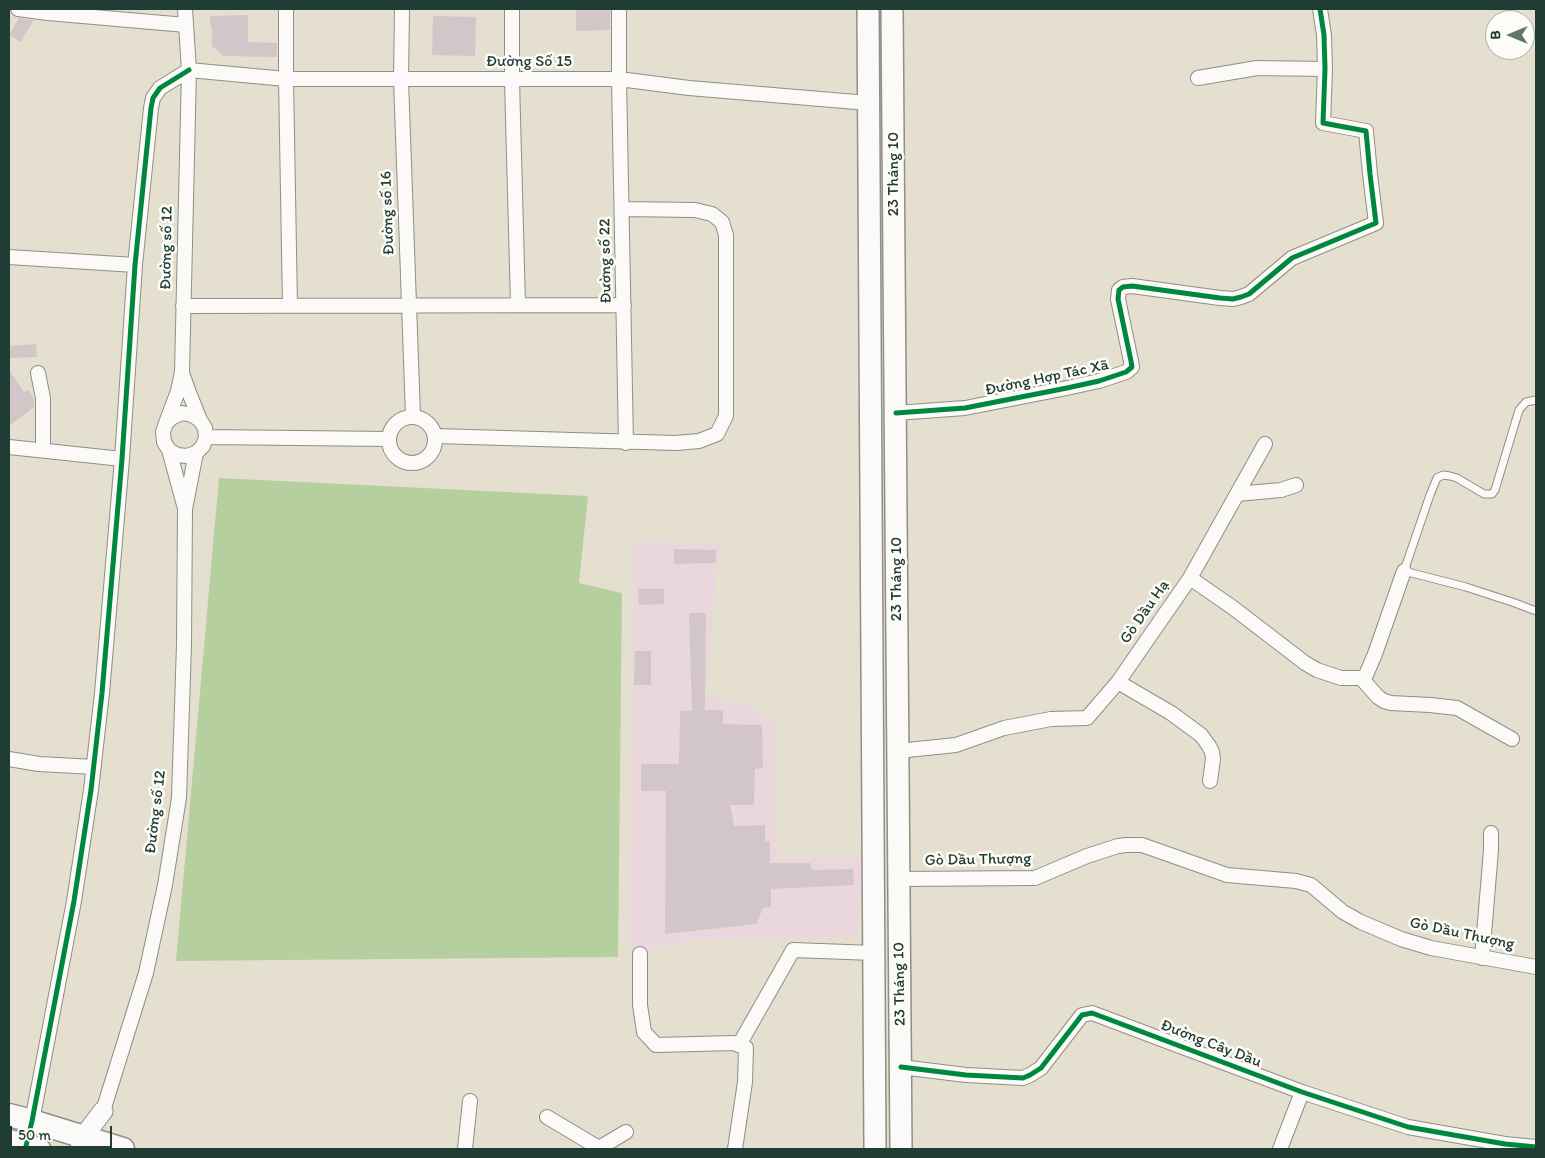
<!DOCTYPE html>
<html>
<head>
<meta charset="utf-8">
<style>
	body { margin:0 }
	#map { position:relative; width:1545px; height:1158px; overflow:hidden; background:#e5dfcf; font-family:Itim,sans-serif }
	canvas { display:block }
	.frame { position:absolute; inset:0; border:10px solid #1f3d34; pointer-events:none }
	.north { position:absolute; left:1485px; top:10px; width:50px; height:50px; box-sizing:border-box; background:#fdfcf7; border:1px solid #a4b0a9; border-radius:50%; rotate:270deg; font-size:14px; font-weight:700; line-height:20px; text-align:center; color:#1f3d34 }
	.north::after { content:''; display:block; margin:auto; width:18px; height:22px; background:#64766a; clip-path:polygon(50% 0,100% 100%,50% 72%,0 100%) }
	.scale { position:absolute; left:10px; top:1126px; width:102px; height:22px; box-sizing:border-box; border:2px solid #1f3d34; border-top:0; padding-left:6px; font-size:15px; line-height:18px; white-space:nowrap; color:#1f3d34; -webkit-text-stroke:4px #fdfcf7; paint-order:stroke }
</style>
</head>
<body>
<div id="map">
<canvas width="1545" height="1158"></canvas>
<div class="frame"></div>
<div class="north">B</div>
<div class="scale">50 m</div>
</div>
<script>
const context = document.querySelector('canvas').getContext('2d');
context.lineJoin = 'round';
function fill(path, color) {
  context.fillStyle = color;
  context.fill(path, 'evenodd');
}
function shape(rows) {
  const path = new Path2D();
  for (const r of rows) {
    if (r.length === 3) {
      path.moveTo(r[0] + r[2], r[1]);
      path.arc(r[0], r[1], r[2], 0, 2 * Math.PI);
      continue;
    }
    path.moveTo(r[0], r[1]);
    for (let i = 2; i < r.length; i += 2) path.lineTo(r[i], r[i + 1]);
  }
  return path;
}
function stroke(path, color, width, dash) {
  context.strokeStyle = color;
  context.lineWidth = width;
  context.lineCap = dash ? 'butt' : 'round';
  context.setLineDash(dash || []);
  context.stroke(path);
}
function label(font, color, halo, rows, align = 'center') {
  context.font = font + ' Itim,sans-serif';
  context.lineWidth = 5;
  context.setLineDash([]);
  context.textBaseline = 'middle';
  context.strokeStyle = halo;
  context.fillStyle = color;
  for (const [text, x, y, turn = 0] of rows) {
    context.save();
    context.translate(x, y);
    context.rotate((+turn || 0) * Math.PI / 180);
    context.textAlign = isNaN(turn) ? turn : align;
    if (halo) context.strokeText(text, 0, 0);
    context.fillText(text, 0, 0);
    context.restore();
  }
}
fill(shape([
	[634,541,720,544,705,696,749,705,754,711,776,724,776,829,778,859,862,859,858,936,683,941,665,948,630,951]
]), '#e9d7dd');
fill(shape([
	[219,478,588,496,579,583,622,593,618,957,176,961]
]), '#b5d09e');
fill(shape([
	[576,9,610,9,610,30,576,31],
	[248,15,248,42,277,43,277,56,276,57,223,56,212,46,212,29,211,29,210,16],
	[433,16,476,17,475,56,432,55],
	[19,18,34,20,20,42,9,35],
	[36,344,37,357,9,358,9,346],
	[9,370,24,392,28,390,34,399,34,407,9,426],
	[674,549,716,550,716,563,674,564],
	[638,589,664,589,664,604,639,605],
	[689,613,706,613,705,710,723,710,723,724,762,725,763,768,755,769,754,805,730,805,734,826,765,825,765,841,770,841,770,863,810,863,812,870,853,869,854,885,771,889,771,907,763,908,756,924,665,934,666,791,641,791,641,764,679,764,680,711,692,711],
	[635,651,651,651,651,685,634,685]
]), '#d2c6c9');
const service = shape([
	[1536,400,1526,402,1519,410,1495,490,1492,494,1484,494,1457,478,1450,476,1443,475,1437,478,1430,495,1404,571,1466,587,1515,603,1536,611]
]);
const minor = shape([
	[18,9,48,13,186,25],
	[286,9,286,79,290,306],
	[402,9,401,80,413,416],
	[512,9,512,80,518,305],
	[619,9,619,79,626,443],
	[189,70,286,79,619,79,689,88,868,103],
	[1198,78,1257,68,1325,69],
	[9,257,135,265],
	[183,306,624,305],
	[38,373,43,398,43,449],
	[182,373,188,390,200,420],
	[896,413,965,408,1067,388,1099,381,1126,372,1132,367,1131,361,1118,299,1119,290,1123,287,1132,286,1220,298,1233,299,1241,297,1249,294,1292,258,1376,223,1370,174,1366,131,1323,123,1325,69,1324,35,1320,9],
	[412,440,23],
	[166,423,173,417,182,413,192,415,200,420,205,428,206,437,203,446,196,453,187,456,177,455,169,450,164,442,163,432,166,423,178,391,182,372,189,70,185,9],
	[435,436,676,443,699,441,717,434,726,416,726,235,722,222,712,214,695,210,622,209],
	[206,437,389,439],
	[9,447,122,459],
	[169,450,184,505],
	[1237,494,1281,490,1296,485],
	[1190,578,1265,444],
	[1361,678,1378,697,1384,701,1391,703,1430,705,1457,708,1512,739],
	[1118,682,1171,713,1201,735,1209,746,1212,752,1213,759,1210,781],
	[898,751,956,745,1004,728,1051,719,1087,718,1118,682,1190,578,1232,607,1305,663,1317,670,1341,678,1361,678,1366,675,1375,654,1404,571],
	[9,759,39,764,94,767],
	[899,879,1035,878,1087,856,1118,846,1126,845,1142,845,1227,875,1296,881,1311,885,1343,912,1361,922,1401,939,1431,948,1536,967],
	[640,954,640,1005,644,1032,656,1045,734,1043,746,1048,745,1082,735,1149],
	[1482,958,1491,850,1491,833],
	[739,1045,793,950,874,953],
	[901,1067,966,1075,1023,1078,1030,1075,1041,1068,1082,1015,1092,1013,1302,1092,1408,1127,1505,1144,1536,1147],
	[103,1111,146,973,165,885,179,798,184,644,185,509,196,453],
	[547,1117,599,1148],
	[26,1146,32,1121,74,901,91,790,102,693,122,459,135,265,151,108,153,98,160,88,189,70],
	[465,1149,470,1101],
	[600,1149,599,1148,626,1132],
	[1280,1149,1302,1092]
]);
const secondary = shape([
	[80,1149,84,1136,103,1111]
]);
const primary = shape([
	[868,9,875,1149],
	[892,9,901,1149]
]);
const trunk = shape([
	[9,1115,32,1121,123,1149],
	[9,1141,39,1149]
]);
stroke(service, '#8e8f86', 9);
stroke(minor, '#8e8f86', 16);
stroke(secondary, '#8e8f86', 21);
stroke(primary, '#8e8f86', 24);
stroke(trunk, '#8e8f86', 25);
stroke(service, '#fbfaf8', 7);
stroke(minor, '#fbfaf8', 14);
stroke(secondary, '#fbfaf8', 19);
stroke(primary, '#fbfaf8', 21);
stroke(trunk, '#fbfaf8', 22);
stroke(shape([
	[896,413,965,408,1067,388,1099,381,1126,372,1132,367,1131,361,1118,299,1119,290,1123,287,1132,286,1220,298,1233,299,1241,297,1249,294,1292,258,1376,223,1370,174,1366,131,1323,123,1325,69,1324,35,1320,9],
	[901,1067,966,1075,1023,1078,1030,1075,1041,1068,1082,1015,1092,1013,1302,1092,1408,1127,1505,1144,1536,1147],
	[26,1146,32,1121,74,901,91,790,102,693,122,459,135,265,151,108,153,98,160,88,189,70]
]), '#00873e', 5);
label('16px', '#1f3d34', '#fdfcf7', [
	["Đường Số 15",529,62],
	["23 Tháng 10",894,174,-90],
	["Đường số 16",388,213,-92],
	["Đường số 12",167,248,-89],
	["Đường số 22",606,261,-91],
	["Đường Hợp Tác Xã",1047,378,-12],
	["23 Tháng 10",897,579,-90],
	["Gò Dầu Hạ",1145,612,-55],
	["Đường số 12",156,812,-83],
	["Gò Dầu Thượng",978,860,-1],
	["Gò Dầu Thượng",1462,934,12],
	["23 Tháng 10",900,984,-91],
	["Đường Cây Dầu",1211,1044,21]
]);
</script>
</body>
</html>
